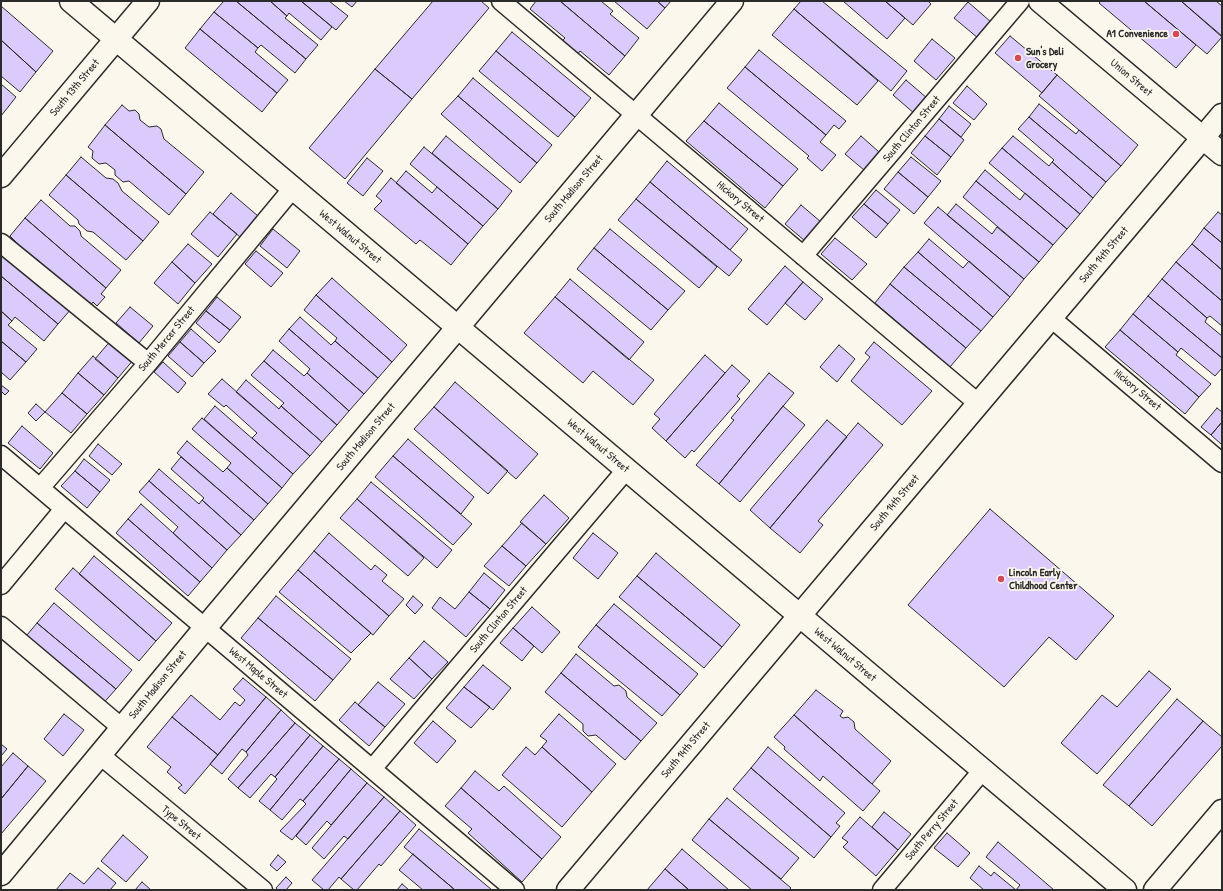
<!DOCTYPE html>
<html>
<head>
<meta charset="utf-8">
<style>
	body { margin:0 }
	#map { position:relative; width:1223px; height:891px; overflow:hidden; background:#fbf7ec; font-family:"Patrick Hand",sans-serif }
	canvas { display:block }
	.frame { position:absolute; inset:0; border:2px solid #2b2b2b; pointer-events:none }
</style>
</head>
<body>
<div id="map">
<canvas width="1223" height="891"></canvas>
<div class="frame"></div>
</div>
<script>
const context = document.querySelector('canvas').getContext('2d');
context.lineJoin = 'round';
function fill(path, color) {
  context.fillStyle = color;
  context.fill(path, 'evenodd');
}
function shape(rows) {
  const path = new Path2D();
  for (const r of rows) {
    path.moveTo(r[0], r[1]);
    for (let i = 2; i < r.length; i += 2) path.lineTo(r[i], r[i + 1]);
  }
  return path;
}
function stroke(path, color, width, dash) {
  context.strokeStyle = color;
  context.lineWidth = width;
  context.lineCap = dash ? 'butt' : 'round';
  context.setLineDash(dash || []);
  context.stroke(path);
}
function label(font, color, halo, rows, align = 'center') {
  context.font = font + ' "Patrick Hand",sans-serif';
  context.lineWidth = 3.5;
  context.setLineDash([]);
  context.textBaseline = 'middle';
  context.strokeStyle = halo;
  context.fillStyle = color;
  for (const [text, x, y, turn = 0] of rows) {
    context.save();
    context.translate(x, y);
    context.rotate((+turn || 0) * Math.PI / 180);
    context.textAlign = isNaN(turn) ? turn : align;
    if (halo) context.strokeText(text, 0, 0);
    context.fillText(text, 0, 0);
    context.restore();
  }
}
const building = shape([
	[224,1,236,1,306,59,295,73,261,45,258,48,214,12,224,1],
	[236,1,270,1,287,16,285,18,318,45,306,59,236,1],
	[270,1,301,1,332,27,321,40,289,13,287,16,270,1],
	[301,1,329,1,348,16,336,30,301,1],
	[344,1,357,1,352,7,344,1],
	[433,1,481,1,489,8,412,99,375,69,433,1],
	[536,1,560,1,625,56,609,75,580,51,577,55,561,42,565,38,530,9,536,1],
	[560,1,601,1,613,11,610,14,639,38,625,56,560,1],
	[614,1,657,1,665,8,647,29,614,1],
	[657,1,671,1,665,8,657,1],
	[801,1,822,1,907,71,891,91,794,9,801,1],
	[843,1,885,1,905,18,887,39,843,1],
	[885,1,928,1,931,4,913,25,885,1],
	[1101,1,1144,1,1196,45,1176,68,1099,3,1101,1],
	[1144,1,1181,1,1222,37,1207,54,1144,1],
	[1181,1,1216,1,1222,6,1222,36,1181,1],
	[968,2,991,22,978,38,954,18,968,2],
	[1,6,53,51,36,72,1,40,1,6],
	[794,9,878,81,857,105,772,35,794,9],
	[214,12,258,48,255,52,288,80,277,93,200,29,214,12],
	[200,29,277,93,262,112,185,48,200,29],
	[512,32,591,98,575,117,496,51,512,32],
	[1010,36,1057,75,1042,93,995,53,1010,36],
	[932,39,955,58,936,80,914,61,932,39],
	[1,40,36,72,20,92,1,76,1,40],
	[759,50,846,121,839,129,834,125,826,135,745,67,759,50],
	[496,51,575,117,558,137,479,71,496,51],
	[745,67,826,135,820,142,836,155,822,171,807,158,809,156,727,88,745,67],
	[375,69,412,99,345,179,309,148,375,69],
	[1057,75,1138,145,1121,166,1039,96,1057,75],
	[473,78,552,145,537,163,458,96,473,78],
	[906,80,928,99,915,114,893,95,906,80],
	[1,84,16,97,1,116,1,84],
	[967,86,987,104,974,120,953,103,967,86],
	[458,96,537,163,520,183,441,114,458,96],
	[719,103,798,169,783,186,704,121,719,103],
	[1039,104,1076,134,1079,130,1121,166,1106,182,1029,117,1039,104],
	[122,105,129,111,135,110,139,114,140,120,149,127,157,126,161,129,164,139,204,172,186,194,105,125,122,105],
	[949,106,971,124,961,137,939,119,949,106],
	[1029,117,1106,182,1093,198,1052,162,1054,160,1018,129,1029,117],
	[939,119,964,140,951,157,925,136,939,119],
	[704,121,783,186,765,208,686,141,704,121],
	[105,125,186,194,169,215,129,181,123,182,115,175,115,170,106,163,99,164,92,158,93,151,88,147,105,125],
	[446,136,512,191,498,209,432,153,446,136],
	[861,136,879,152,864,170,845,154,861,136],
	[925,136,951,157,937,175,911,153,925,136],
	[1013,136,1049,166,1052,162,1093,198,1080,214,1002,148,1013,136],
	[424,147,498,209,483,226,410,164,424,147],
	[1002,148,1080,214,1067,229,989,163,1002,148],
	[81,157,106,178,113,179,118,183,122,191,159,222,143,241,66,175,81,157],
	[911,157,941,181,928,197,898,172,911,157],
	[367,158,383,171,363,196,347,183,367,158],
	[667,161,748,229,730,250,650,182,667,161],
	[985,170,1020,200,1025,193,1067,229,1053,245,976,181,985,170],
	[406,171,432,193,437,187,483,226,468,244,396,183,406,171],
	[898,172,928,197,914,214,884,189,898,172],
	[66,175,143,241,126,260,93,232,87,231,79,224,78,220,49,195,66,175],
	[391,178,468,244,451,265,420,240,416,244,374,209,382,201,376,196,391,178],
	[976,181,1053,245,1039,262,963,197,976,181],
	[650,182,742,260,729,276,636,199,650,182],
	[876,190,900,210,888,224,864,204,876,190],
	[231,193,258,216,240,237,213,214,231,193],
	[636,199,717,267,699,288,618,220,636,199],
	[41,200,70,226,75,226,80,231,81,236,121,270,106,288,25,218,41,200],
	[864,204,888,224,876,238,852,217,864,204],
	[956,204,992,234,997,227,1039,262,1024,279,947,215,956,204],
	[801,205,821,222,805,241,785,224,801,205],
	[938,207,1024,279,1010,297,924,223,938,207],
	[210,212,237,234,218,257,191,234,210,212],
	[1218,212,1222,215,1222,243,1204,228,1218,212],
	[25,218,106,288,101,294,105,297,97,306,93,302,90,306,41,270,41,263,30,254,24,255,18,252,18,244,10,236,25,218],
	[1204,228,1222,243,1222,270,1192,244,1204,228],
	[273,229,300,251,287,268,260,246,273,229],
	[610,229,685,291,668,310,594,248,610,229],
	[835,238,867,264,852,280,821,254,835,238],
	[929,239,963,268,969,261,1010,297,993,317,918,252,929,239],
	[188,244,212,264,195,283,172,262,188,244],
	[1192,244,1222,270,1222,301,1176,262,1192,244],
	[1,248,72,308,58,324,1,276,1,248],
	[594,248,668,310,651,330,577,269,594,248],
	[256,251,283,273,271,287,245,264,256,251],
	[918,252,993,317,981,331,904,267,918,252],
	[172,262,195,283,178,304,154,283,172,262],
	[1176,262,1222,301,1222,326,1210,316,1207,318,1162,279,1176,262],
	[785,266,803,282,767,325,748,309,785,266],
	[904,267,981,331,966,348,890,284,904,267],
	[1,276,58,324,44,341,15,317,12,321,1,311,1,276],
	[332,278,407,345,392,362,316,295,332,278],
	[570,279,644,342,629,360,555,297,570,279],
	[1162,279,1207,318,1205,322,1222,336,1222,358,1148,296,1162,279],
	[803,282,823,299,805,320,785,303,803,282],
	[890,284,966,348,950,367,875,303,890,284],
	[316,295,392,362,378,378,335,341,337,338,304,310,316,295],
	[1148,296,1222,358,1222,368,1215,376,1181,348,1178,352,1133,314,1148,296],
	[217,297,241,317,230,330,206,311,217,297],
	[555,297,654,380,633,405,593,371,583,383,524,333,555,297],
	[130,307,153,326,139,343,116,323,130,307],
	[1,311,12,321,8,325,37,349,26,362,1,341,1,311],
	[206,311,230,330,219,343,196,323,206,311],
	[1133,314,1178,352,1176,355,1211,384,1199,397,1120,330,1133,314],
	[300,317,331,345,335,341,378,378,364,394,289,329,300,317],
	[191,329,216,351,204,363,180,342,191,329],
	[289,329,364,394,349,411,307,373,310,369,279,341,289,329],
	[1120,330,1199,397,1185,414,1105,347,1120,330],
	[112,339,135,358,118,378,95,359,112,339],
	[1,341,26,362,10,380,1,372,1,341],
	[180,342,204,363,192,377,168,356,180,342],
	[874,342,932,391,902,425,851,381,870,357,865,353,874,342],
	[839,345,855,359,837,382,820,367,839,345],
	[273,350,304,376,307,373,349,411,337,425,264,361,273,350],
	[705,355,725,373,666,441,652,428,660,419,654,414,705,355],
	[93,356,118,378,104,395,78,373,93,356],
	[264,361,337,425,322,442,281,406,284,403,251,375,264,361],
	[163,362,186,383,178,393,154,372,163,362],
	[732,365,750,381,737,396,740,399,694,452,692,450,685,458,666,441,732,365],
	[78,373,104,395,87,414,62,393,78,373],
	[769,373,794,393,719,484,696,465,734,420,731,418,769,373],
	[222,379,310,456,293,474,252,438,257,433,226,405,224,407,208,394,222,379],
	[246,380,279,409,281,406,322,442,310,456,236,392,246,380],
	[455,382,538,454,516,479,434,407,455,382],
	[1,385,9,391,5,395,1,391,1,385],
	[62,393,87,414,71,433,45,412,62,393],
	[36,404,45,412,36,421,28,413,36,404],
	[215,406,293,474,282,488,204,419,215,406],
	[783,406,805,425,740,502,719,484,783,406],
	[434,407,508,471,488,494,414,429,434,407],
	[1217,408,1222,412,1222,422,1211,435,1201,427,1217,408],
	[202,418,282,488,268,504,227,468,231,463,192,429,202,418],
	[827,420,847,437,770,528,750,510,827,420],
	[1222,422,1222,443,1221,444,1211,435,1222,422],
	[858,423,883,445,818,521,823,525,800,553,770,528,858,423],
	[22,426,53,453,40,469,8,443,22,426],
	[408,439,474,497,461,514,393,456,408,439],
	[187,441,223,472,227,468,268,504,254,520,177,453,187,441],
	[98,444,122,464,112,475,89,456,98,444],
	[393,456,472,524,453,545,375,477,393,456],
	[181,457,254,520,241,535,202,500,204,498,171,469,181,457],
	[84,459,110,480,100,492,75,471,84,459],
	[159,469,199,504,202,500,241,535,227,550,149,481,159,469],
	[75,471,100,492,87,508,61,486,75,471],
	[149,481,227,550,212,568,173,533,178,527,139,492,149,481],
	[371,482,452,550,437,568,357,499,371,482],
	[544,495,569,518,546,544,520,522,544,495],
	[357,499,424,558,408,576,340,518,357,499],
	[141,504,212,568,200,582,128,519,141,504],
	[990,509,1114,616,1076,660,1049,637,1004,687,908,605,990,509],
	[128,519,200,582,188,596,116,533,128,519],
	[522,523,546,544,526,566,502,546,522,523],
	[329,533,371,570,375,565,387,575,382,581,404,599,389,616,314,551,329,533],
	[593,533,618,553,598,579,573,558,593,533],
	[502,546,526,566,509,586,484,566,502,546],
	[314,551,389,616,373,635,298,570,314,551],
	[656,553,740,625,722,647,637,576,656,553],
	[94,556,172,623,156,641,79,574,94,556],
	[73,568,156,641,139,661,55,589,73,568],
	[298,570,371,633,351,653,279,592,298,570],
	[484,573,505,590,490,609,469,592,484,573],
	[637,576,722,647,704,668,619,597,637,576],
	[469,592,490,609,466,637,432,608,440,597,455,609,469,592],
	[276,596,351,659,333,680,258,618,276,596],
	[413,596,423,605,415,614,406,605,413,596],
	[54,603,132,670,116,689,37,623,54,603],
	[614,604,698,674,680,695,596,625,614,604],
	[532,607,560,632,542,653,513,628,532,607],
	[258,618,333,680,315,701,241,638,258,618],
	[37,623,116,689,99,708,22,641,37,623],
	[596,625,680,695,662,716,578,647,596,625],
	[513,628,534,646,522,661,500,643,513,628],
	[424,641,448,662,432,679,409,658,424,641],
	[576,654,614,686,619,685,626,691,627,697,657,723,641,741,561,673,576,654],
	[409,658,432,679,414,699,390,679,409,658],
	[483,665,511,688,493,710,464,687,483,665],
	[1149,671,1171,689,1097,774,1061,743,1102,695,1117,707,1149,671],
	[561,673,641,741,625,760,596,735,588,736,583,731,583,724,545,692,561,673],
	[243,678,266,697,218,755,172,717,191,695,220,720,235,702,240,706,245,700,233,689,243,678],
	[378,682,405,704,385,727,358,705,378,682],
	[464,687,490,707,471,728,446,708,464,687],
	[816,690,843,711,840,716,843,718,848,717,854,722,855,729,891,761,872,784,794,715,816,690],
	[266,697,281,710,246,752,242,749,222,774,210,764,266,697],
	[1177,699,1203,721,1129,806,1103,785,1177,699],
	[355,702,385,727,369,746,339,720,355,702],
	[281,710,295,723,238,788,228,779,248,755,246,752,281,710],
	[64,714,84,730,63,756,44,739,64,714],
	[559,714,616,764,592,792,542,747,547,741,540,736,559,714],
	[794,715,880,791,863,811,823,776,820,781,784,749,785,747,774,737,794,715],
	[172,717,218,755,185,794,178,788,182,785,167,772,171,767,147,747,172,717],
	[433,721,456,741,437,763,414,743,433,721],
	[1203,721,1222,737,1222,746,1152,826,1129,806,1203,721],
	[295,723,310,735,275,777,271,774,250,798,238,788,295,723],
	[310,735,323,746,270,810,259,801,277,779,275,777,310,735],
	[1,744,7,749,1,756,1,744],
	[323,746,339,759,303,801,300,799,282,820,270,810,323,746],
	[526,747,535,755,542,747,592,792,562,827,502,775,526,747],
	[768,747,845,813,836,823,840,826,831,837,751,768,768,747],
	[13,753,28,766,1,799,1,767,13,753],
	[339,759,351,769,292,840,280,831,306,804,303,801,339,759],
	[28,766,46,781,1,834,1,799,28,766],
	[751,768,831,837,814,858,733,789,751,768],
	[351,769,367,783,331,825,327,821,306,845,296,836,351,769],
	[475,771,499,791,504,786,561,837,542,859,461,788,475,771],
	[367,783,384,797,348,839,344,836,324,859,312,848,367,783],
	[461,788,542,859,522,882,468,833,472,829,445,806,461,788],
	[384,797,400,811,341,879,339,877,328,890,324,890,312,880,384,797],
	[727,798,799,858,781,879,709,819,727,798],
	[400,811,416,825,381,866,379,864,357,890,354,890,341,879,400,811],
	[884,812,911,834,898,850,872,827,884,812],
	[860,817,898,850,876,876,843,847,848,842,842,838,860,817],
	[709,819,791,888,789,890,752,890,692,840,709,819],
	[419,829,492,890,455,890,404,847,419,829],
	[947,833,970,853,958,867,934,848,947,833],
	[123,835,148,857,126,882,101,861,123,835],
	[998,842,1054,890,1016,890,1020,885,986,857,998,842],
	[682,849,729,890,689,890,665,869,682,849],
	[413,854,455,890,423,890,399,870,413,854],
	[278,855,286,862,277,871,270,865,278,855],
	[979,866,991,876,994,872,1016,890,984,890,970,878,979,866],
	[98,868,116,883,110,890,56,890,70,873,84,884,98,868],
	[665,869,689,890,647,890,665,869],
	[286,877,292,883,286,890,278,890,276,888,286,877],
	[142,882,151,890,135,890,142,882],
	[402,884,409,890,397,890,402,884]
]);
fill(building, '#dbcafc');
stroke(building, '#2b2b2b', 1);
const lane = shape([
	[501,1,979,404],
	[1,243,148,363],
	[803,256,1020,1],
	[1051,318,1222,463],
	[1,455,515,890],
	[40,488,148,363,293,188],
	[1,585,64,509],
	[1,626,122,728],
	[100,755,263,890],
	[372,769,626,470],
	[882,890,982,771]
]);
const street = shape([
	[1040,1,1222,154],
	[1,176,148,1],
	[1,874,205,628,732,1],
	[568,890,1222,115],
	[1155,890,1222,811]
]);
const secondary = shape([
	[71,1,1125,890]
]);
stroke(lane, '#2b2b2b', 21);
stroke(street, '#2b2b2b', 25);
stroke(secondary, '#2b2b2b', 25);
stroke(lane, '#fbf7ec', 18);
stroke(street, '#fbf7ec', 22);
stroke(secondary, '#fbf7ec', 22);
for (const [x, y, r, color] of [
	[1176,34,4,"#d1495b"],
	[1018,58,4,"#d1495b"],
	[1001,579,4,"#d1495b"]
]) {
  const dot = new Path2D();
  dot.arc(x, y, r, 0, 2 * Math.PI);
  context.fillStyle = color;
  context.fill(dot);
  stroke(dot, '#fbf7ec', 1.5);
}
label('bold 11px', '#2b2b2b', '#fbf7ec', [
	["A1 Convenience",1168,34,"right"],
	["Sun's Deli",1026,52],
	["Grocery",1026,65],
	["Lincoln Early",1009,573],
	["Childhood Center",1009,586]
], 'left');
label('11px', '#2b2b2b', '#fbf7ec', [
	["Union Street",1131,78,40],
	["South 13th Street",75,88,-50],
	["South Clinton Street",912,129,-50],
	["South Madison Street",574,189,-50],
	["Hickory Street",740,202,40],
	["West Walnut Street",350,237,40],
	["South 14th Street",1104,255,-50],
	["South Mercer Street",167,339,-50],
	["Hickory Street",1137,390,40],
	["South Madison Street",366,437,-50],
	["West Walnut Street",598,446,40],
	["South 14th Street",895,503,-50],
	["South Clinton Street",499,620,-50],
	["West Walnut Street",845,655,40],
	["West Maple Street",258,673,40],
	["South Madison Street",158,685,-51],
	["South 14th Street",686,750,-50],
	["Type Street",181,823,40],
	["South Perry Street",932,830,-50]
]);
</script>
</body>
</html>
